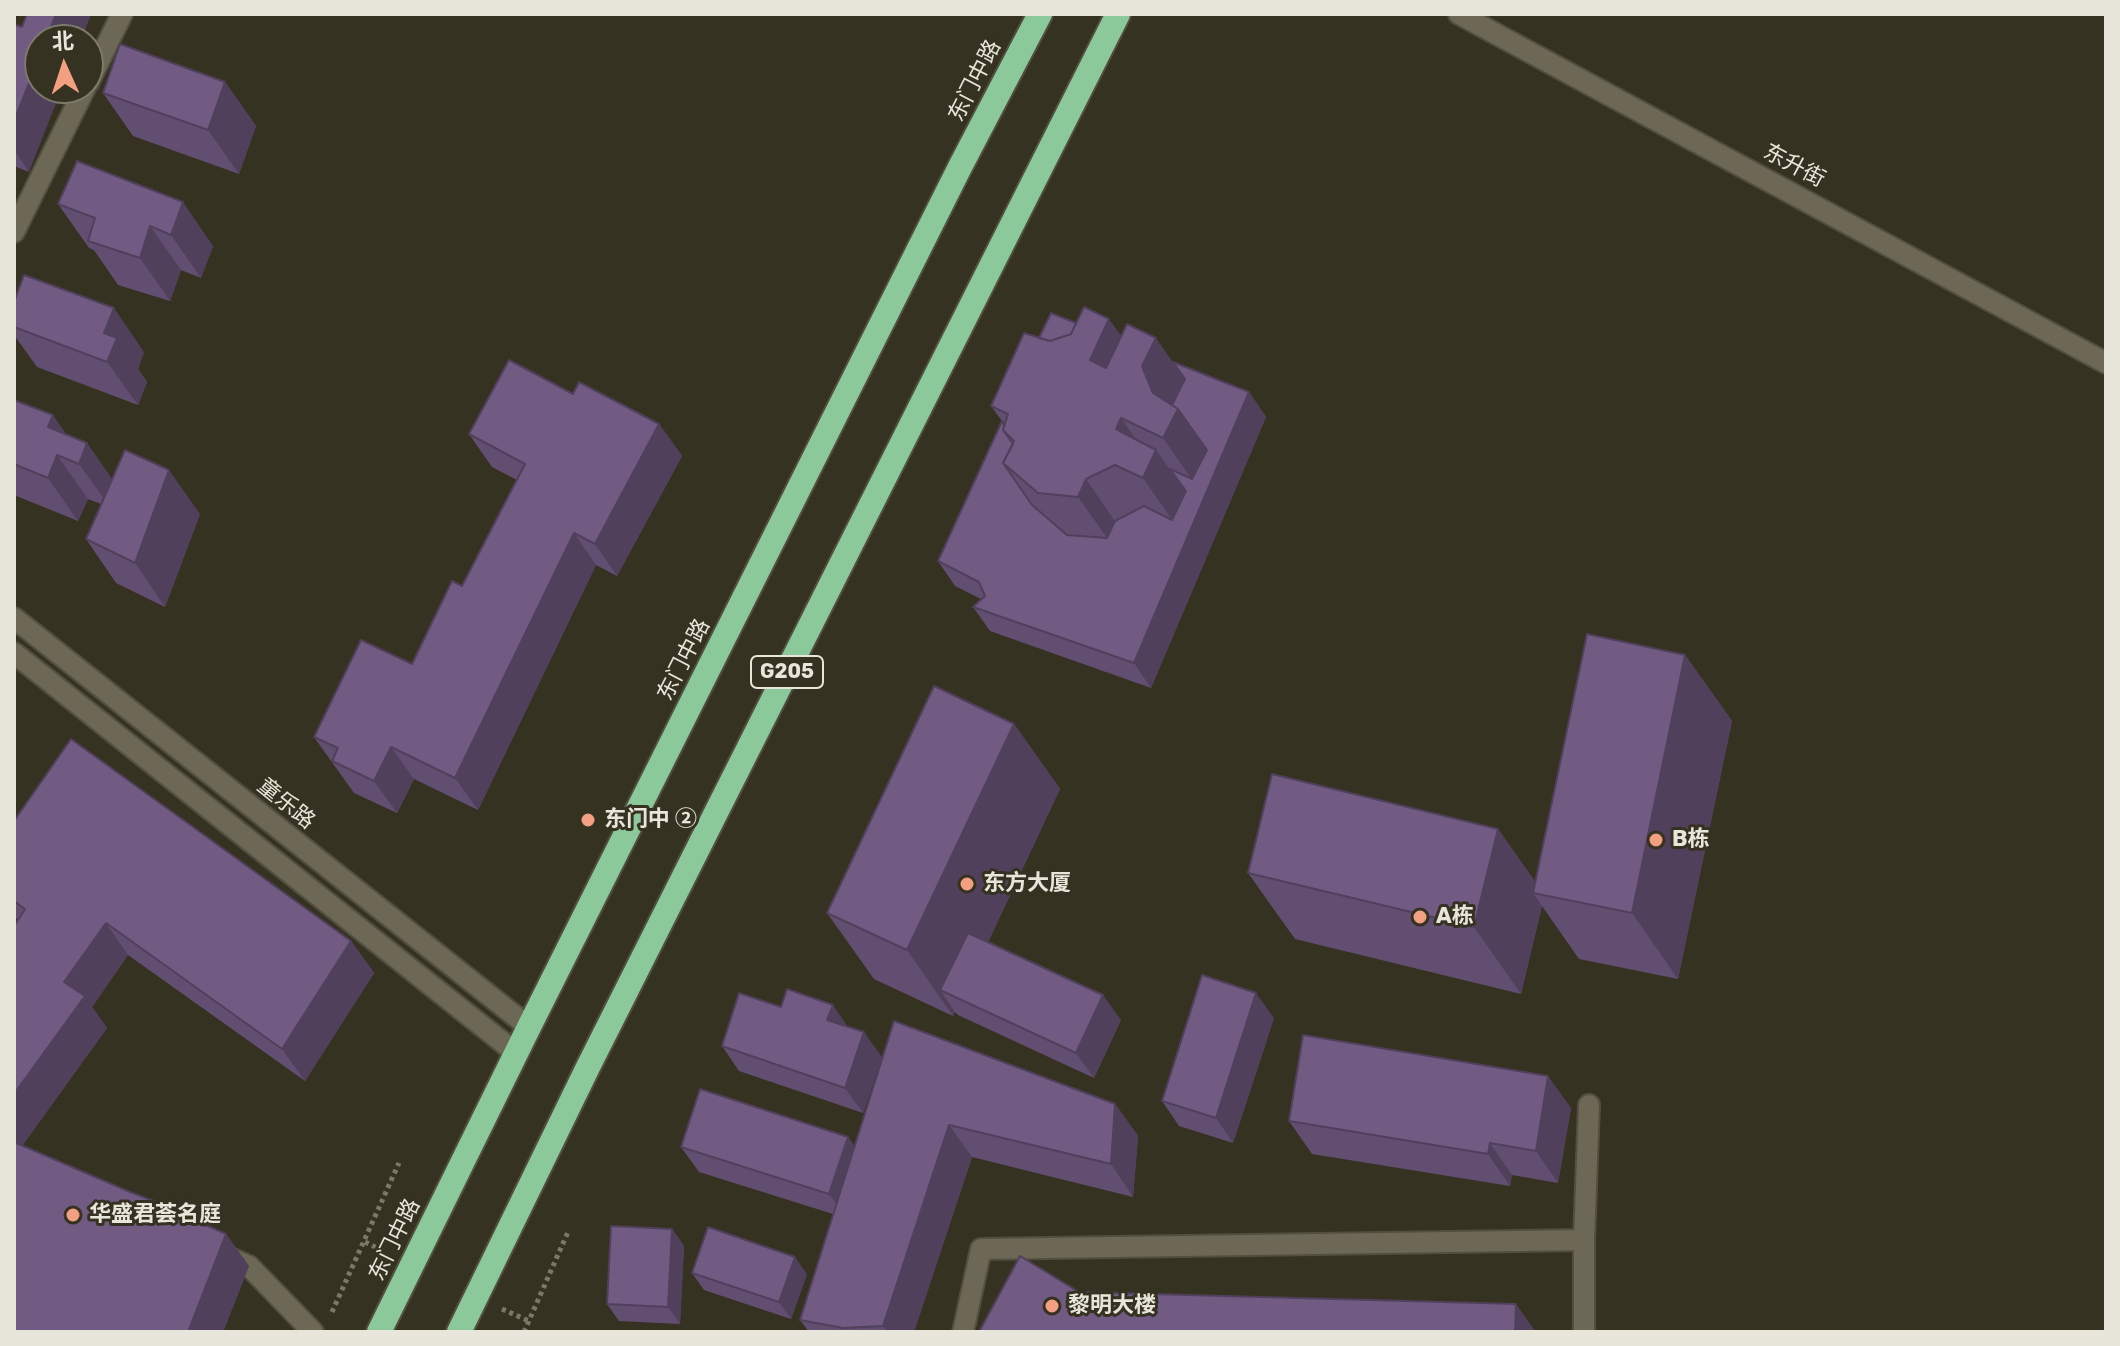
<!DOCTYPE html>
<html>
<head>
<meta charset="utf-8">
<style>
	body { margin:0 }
	#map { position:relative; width:2120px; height:1346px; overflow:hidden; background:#363221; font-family:Rubik,"Noto Sans SC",sans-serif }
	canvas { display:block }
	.frame { position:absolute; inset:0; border:16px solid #e8e6db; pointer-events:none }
	.north { position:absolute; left:24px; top:24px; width:80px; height:80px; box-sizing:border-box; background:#363221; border:2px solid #7d7a6b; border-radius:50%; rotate:357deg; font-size:22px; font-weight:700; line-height:32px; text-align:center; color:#e8e6db }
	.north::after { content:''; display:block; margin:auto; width:28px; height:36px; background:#f2a081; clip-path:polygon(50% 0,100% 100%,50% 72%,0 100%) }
</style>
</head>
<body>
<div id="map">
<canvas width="2120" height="1346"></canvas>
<div class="frame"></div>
<div class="north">北</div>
</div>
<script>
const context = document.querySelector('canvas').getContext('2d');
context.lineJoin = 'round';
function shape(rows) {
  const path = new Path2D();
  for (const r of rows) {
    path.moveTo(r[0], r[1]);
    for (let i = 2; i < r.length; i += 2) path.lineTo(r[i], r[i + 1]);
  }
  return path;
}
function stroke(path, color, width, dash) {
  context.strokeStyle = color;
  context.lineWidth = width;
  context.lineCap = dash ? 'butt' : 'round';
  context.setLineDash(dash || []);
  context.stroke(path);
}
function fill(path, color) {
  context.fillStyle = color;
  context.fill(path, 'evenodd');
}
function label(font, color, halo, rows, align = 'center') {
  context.font = font + ' Rubik,"Noto Sans SC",sans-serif';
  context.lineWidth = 6;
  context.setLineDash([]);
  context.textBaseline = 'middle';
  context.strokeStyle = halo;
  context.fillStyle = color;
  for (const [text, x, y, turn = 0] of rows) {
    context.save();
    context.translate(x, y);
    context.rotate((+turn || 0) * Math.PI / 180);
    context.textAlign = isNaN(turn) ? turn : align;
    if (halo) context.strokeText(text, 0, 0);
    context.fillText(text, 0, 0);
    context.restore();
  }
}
const street = shape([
	[1459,14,2106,363],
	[88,83,122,14],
	[14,232,85,88],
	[14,618,529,1027],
	[14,653,516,1053],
	[1584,1240,1589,1105],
	[223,1255,249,1266,313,1332],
	[963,1332,981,1249,1584,1240,1584,1332]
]);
const highway = shape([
	[379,1332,529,1027,961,165,1040,14],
	[459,1332,588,1067,1118,14]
]);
stroke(street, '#524f40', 24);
stroke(highway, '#524f40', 28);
stroke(shape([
	[365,1242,385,1252],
	[502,1309,529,1321],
	[332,1312,399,1163],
	[524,1332,568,1232]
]), '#7b7869', 5, [4, 4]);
stroke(street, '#6c6855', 20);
stroke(highway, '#8bc99b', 24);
fill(shape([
	[27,14,91,14,81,40,40,40,29,172,14,166,14,24,22,27],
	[225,82,256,126,239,174,133,136,103,93],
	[77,161,213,246,201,278,181,270,170,301,118,285,94,250,89,248,58,204],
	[14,302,144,352,138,369,147,382,138,405,37,367,14,335],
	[1076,323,1121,336,1173,362,1249,392,1266,417,1151,688,990,631,973,607,981,599,955,586,938,561,1002,421,991,406,1039,338],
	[573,394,659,424,682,456,617,576,596,565,478,810,414,779,397,813,354,793,314,737,412,664,462,586,517,480,492,467,469,434],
	[14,400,66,435,112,479,200,514,165,607,116,583,86,539,101,504,88,499,78,521,14,495],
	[1685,655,1732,721,1678,979,1579,959,1542,906,1521,994,1295,939,1248,873,1498,829,1535,882],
	[1014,724,1060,789,988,942,1121,1020,1094,1078,958,1015,955,1012,953,1016,874,979,827,913],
	[14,821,351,941,374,973,305,1081,128,955,92,1007,107,1028,22,1146,130,1192,193,1216,196,1220,226,1234,249,1266,223,1332,14,1332,18,920,14,917],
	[781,1007,848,1027,882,1057,863,1113,739,1071,722,1046],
	[1274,1018,1233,1143,1179,1126,1162,1101],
	[894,1021,1115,1104,1138,1136,1133,1197,972,1157,914,1332,809,1332,800,1320,833,1214,699,1172,681,1147,848,1137,854,1146],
	[1571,1108,1558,1183,1512,1175,1510,1186,1312,1154,1289,1121],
	[672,1229,684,1246,680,1324,619,1321,607,1304],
	[692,1273,807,1274,791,1319,704,1290]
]), '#624e71');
fill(shape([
	[56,14,91,14,81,40,46,40],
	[40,55,40,88,62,88,29,172,14,150,14,121],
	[225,82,256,126,239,174,208,130],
	[183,202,213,246,201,278,171,235],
	[150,226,181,270,170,301,140,258],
	[114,308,144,352,138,369,147,382,138,405,107,362,104,333],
	[1109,319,1143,366,1156,338,1202,404,1249,392,1266,417,1151,688,1134,663,1186,540,1143,478,1116,429,1121,418,1151,461,1156,450,1199,510,1204,497,1163,438,1165,410,1153,434,1135,409,1090,360],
	[53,415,82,457,87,443,118,487,110,507,79,464,48,427],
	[659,424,682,456,617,576,595,544],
	[57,455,88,499,78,521,48,478],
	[169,470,200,514,165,607,135,563],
	[1086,479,1132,546,1125,563,1078,497],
	[574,533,596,565,478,810,455,778],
	[1685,655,1732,721,1678,979,1632,913],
	[1014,724,1060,789,961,1000,940,990,955,1012,953,1016,907,950],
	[391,747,414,779,397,813,374,781],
	[1498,829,1545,895,1533,893,1542,906,1521,994,1474,927],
	[106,923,128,955,92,1007,107,1028,15,1155,14,1153,14,1094,64,982],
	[351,941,374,973,305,1081,282,1049],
	[1256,993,1274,1018,1233,1143,1216,1118],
	[1103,995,1121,1020,1094,1078,1076,1053],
	[833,1005,850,1030,827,1020],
	[864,1032,882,1057,863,1113,845,1088],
	[1548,1076,1571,1108,1558,1183,1536,1151],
	[1115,1104,1138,1136,1133,1197,1111,1164],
	[949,1125,972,1157,914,1332,887,1332,883,1326],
	[848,1137,865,1162,847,1219,829,1194],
	[1490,1143,1512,1175,1510,1186,1488,1154],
	[672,1229,684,1246,680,1324,668,1307],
	[226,1234,249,1266,223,1332,188,1332],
	[795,1257,807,1274,791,1319,779,1302],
	[1516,1304,1536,1332,1515,1332]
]), '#50405c');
const building = shape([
	[27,14,56,14,46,40,40,40,40,55,14,121,14,24,22,27,27,14],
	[120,44,225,82,208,130,103,93,120,44],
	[77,161,183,202,171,235,150,226,140,258,88,241,95,218,58,204,77,161],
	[24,275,114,308,104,333,117,338,107,362,14,327,14,302,24,275],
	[1084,307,1109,319,1090,360,1106,368,1127,324,1156,338,1142,366,1153,393,1178,409,1163,438,1121,418,1116,429,1156,450,1143,478,1115,465,1086,479,1078,497,1038,493,1003,463,1014,441,1003,430,1008,414,991,406,1024,333,1050,341,1071,334,1084,307],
	[1051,313,1076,323,1071,334,1050,341,1039,338,1051,313],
	[509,360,573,394,579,382,659,424,595,544,574,533,455,778,391,747,374,781,332,761,338,748,314,737,361,640,412,664,452,581,462,586,525,464,469,434,509,360],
	[1173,362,1249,392,1134,663,973,607,985,596,979,582,938,561,1002,421,1004,425,1003,430,1013,444,1003,463,1032,505,1067,535,1107,538,1115,521,1144,506,1172,520,1186,491,1170,469,1192,479,1207,450,1178,409,1172,405,1185,379,1173,362],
	[14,400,53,415,48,427,87,443,79,464,57,455,48,478,14,464,14,400],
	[125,450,169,470,135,563,86,539,125,450],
	[1587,634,1685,655,1632,913,1533,893,1587,634],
	[934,686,1014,724,907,950,827,913,934,686],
	[71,739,351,941,282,1049,106,923,64,982,85,996,14,1094,14,926,25,909,14,901,14,821,71,739],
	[1272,774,1498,829,1474,927,1248,873,1272,774],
	[968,933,1103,995,1076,1053,940,990,968,933],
	[1202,975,1256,993,1216,1118,1162,1101,1202,975],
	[787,989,833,1005,827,1020,864,1032,845,1088,722,1046,739,993,781,1007,787,989],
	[894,1021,1115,1104,1111,1164,949,1125,883,1326,843,1328,800,1320,894,1021],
	[1303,1035,1548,1076,1536,1151,1490,1143,1488,1154,1289,1121,1303,1035],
	[700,1089,848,1137,829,1194,681,1147,700,1089],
	[14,1142,130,1192,193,1216,192,1219,226,1234,188,1332,14,1332,14,1142],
	[611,1226,672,1229,668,1307,607,1304,611,1226],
	[708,1227,795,1257,779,1302,692,1273,708,1227],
	[1020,1256,1079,1292,1516,1304,1515,1332,979,1332,1020,1256]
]);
fill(building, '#725b83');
stroke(building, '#50405c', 2);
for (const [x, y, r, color] of [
	[588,820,8,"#f2a081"],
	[1656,840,8,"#f2a081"],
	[967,884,8,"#f2a081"],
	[1420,917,8,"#f2a081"],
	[73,1215,8,"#f2a081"],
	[1052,1306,8,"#f2a081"]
]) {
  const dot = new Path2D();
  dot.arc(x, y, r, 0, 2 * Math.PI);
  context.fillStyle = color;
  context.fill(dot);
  stroke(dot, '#363221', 3);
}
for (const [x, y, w] of [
	[787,672,72]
]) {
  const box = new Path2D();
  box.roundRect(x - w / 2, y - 16, w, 32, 6);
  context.fillStyle = '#363221';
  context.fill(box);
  stroke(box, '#e8e6db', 2);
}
label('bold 20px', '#e8e6db', null, [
	["G205",787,672]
]);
label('22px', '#e8e6db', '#363221', [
	["东门中路",975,81,-63],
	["东升街",1794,166,28],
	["东门中路",684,660,-63],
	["童乐路",286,804,39],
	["东门中路",395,1240,-64]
]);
label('bold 22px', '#e8e6db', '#363221', [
	["东门中 ②",604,820],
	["B栋",1672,840],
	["东方大厦",983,884],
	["A栋",1436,917],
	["华盛君荟名庭",89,1215],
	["黎明大楼",1068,1306]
], 'left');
</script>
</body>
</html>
